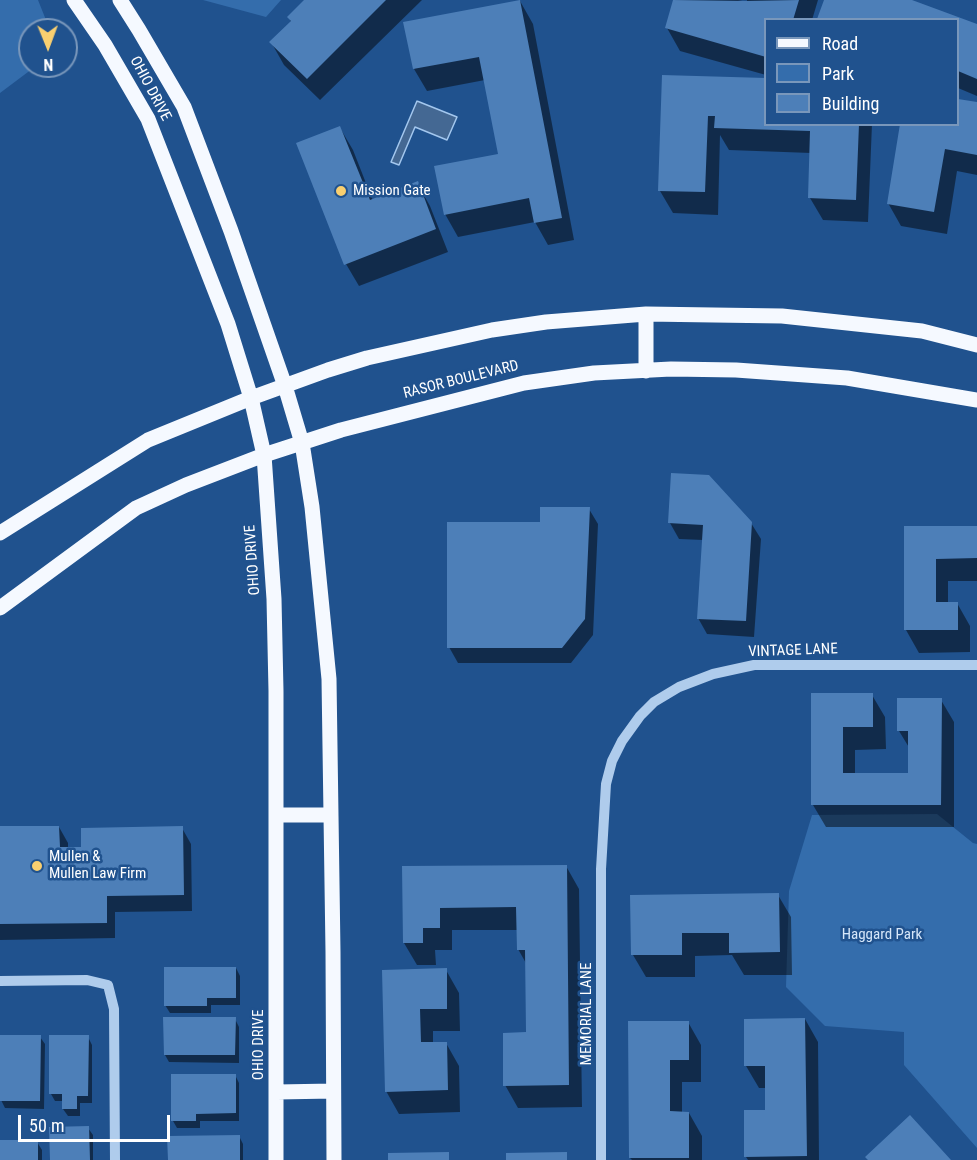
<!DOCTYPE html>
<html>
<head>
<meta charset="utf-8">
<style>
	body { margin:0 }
	#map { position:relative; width:977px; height:1160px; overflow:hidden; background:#20528e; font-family:"Roboto Condensed",sans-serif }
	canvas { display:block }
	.legend { position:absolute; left:764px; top:18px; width:195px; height:108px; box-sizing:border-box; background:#20528e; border:2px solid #7997bb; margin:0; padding:8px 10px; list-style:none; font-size:18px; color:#fff }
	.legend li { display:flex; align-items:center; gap:12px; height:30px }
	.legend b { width:30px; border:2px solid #7997bb }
	.north { position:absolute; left:18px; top:18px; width:60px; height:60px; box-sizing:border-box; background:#20528e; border:2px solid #7997bb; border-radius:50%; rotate:179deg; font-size:16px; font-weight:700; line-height:24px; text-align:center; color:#fff }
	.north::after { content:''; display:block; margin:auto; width:21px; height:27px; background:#f9cf70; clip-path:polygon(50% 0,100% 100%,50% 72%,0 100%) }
	.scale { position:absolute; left:18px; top:1115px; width:152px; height:27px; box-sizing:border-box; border:3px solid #fff; border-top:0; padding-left:8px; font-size:18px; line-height:21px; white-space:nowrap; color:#fff; -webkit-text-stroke:4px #20528e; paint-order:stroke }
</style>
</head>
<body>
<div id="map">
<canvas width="977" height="1160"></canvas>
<ul class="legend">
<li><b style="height:8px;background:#f5f9ff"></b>Road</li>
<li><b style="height:16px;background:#346dac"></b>Park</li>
<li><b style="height:16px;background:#4d7fb8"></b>Building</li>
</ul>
<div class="north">N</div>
<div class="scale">50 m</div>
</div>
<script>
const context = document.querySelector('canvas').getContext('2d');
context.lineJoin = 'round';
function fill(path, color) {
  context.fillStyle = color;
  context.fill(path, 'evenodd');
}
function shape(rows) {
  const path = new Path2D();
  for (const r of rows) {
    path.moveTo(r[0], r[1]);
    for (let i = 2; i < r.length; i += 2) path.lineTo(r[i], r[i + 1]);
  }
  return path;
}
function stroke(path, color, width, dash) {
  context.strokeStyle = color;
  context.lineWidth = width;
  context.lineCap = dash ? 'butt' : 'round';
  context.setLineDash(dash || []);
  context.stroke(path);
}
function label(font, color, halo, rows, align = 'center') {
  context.font = font + ' "Roboto Condensed",sans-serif';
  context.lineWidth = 5;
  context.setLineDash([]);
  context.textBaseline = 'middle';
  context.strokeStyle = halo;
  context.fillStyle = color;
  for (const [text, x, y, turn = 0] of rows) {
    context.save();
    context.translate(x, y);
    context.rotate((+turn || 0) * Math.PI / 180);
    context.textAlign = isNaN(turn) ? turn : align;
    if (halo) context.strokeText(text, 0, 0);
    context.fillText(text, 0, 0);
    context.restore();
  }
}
fill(shape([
	[0,0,38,0,50,30,30,30,30,66,36,66,0,93],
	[203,0,281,0,266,17],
	[937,814,973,843,977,844,977,1148,904,1065,904,1032,825,1026,786,987,789,891,812,815]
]), '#346dac');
const water = shape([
	[417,101,457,117,447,140,415,127,399,165,391,162,417,101]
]);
fill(water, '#446893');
stroke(water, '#a3c7ee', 1.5);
fill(shape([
	[306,0,422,0,320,100,284,65,271,42,291,22,289,17],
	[675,0,738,0,747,2,747,0,818,0,812,20,766,20,766,75,680,51,667,28],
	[825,0,908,0,977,25,977,96,958,88,958,20],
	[520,1,533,24,574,240,548,245,535,222,458,237,445,214,499,155,485,80,427,91,414,69],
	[663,77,766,124,872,124,868,222,823,220,810,198,811,153,729,150,720,135,718,215,673,213,660,191],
	[958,100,977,104,977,175,957,171,947,234,901,226,888,203,958,124],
	[340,128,353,150,373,201,417,183,430,206,448,252,359,286,346,264],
	[589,509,598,524,593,635,571,663,458,663,449,647],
	[670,523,751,523,761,539,754,637,707,634,698,618,703,540,679,539],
	[977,527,977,581,948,581,948,604,957,603,970,626,970,652,919,653,906,630,905,528],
	[813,695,872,695,885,717,886,749,855,750,855,774,910,774,910,749,899,731,941,700,954,722,954,827,826,827,813,805],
	[59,827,68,843,68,849,82,849,182,828,191,844,192,911,115,912,115,938,0,940,0,828],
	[566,866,579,889,582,1107,518,1108,505,1085,528,1034,527,965,518,949,518,930,452,930,452,950,435,950,436,965,417,965,404,943,404,868],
	[778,895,791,917,792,975,744,975,732,955,695,956,695,977,646,977,633,955,632,896],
	[236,968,240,976,240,1005,211,1005,211,1013,170,1013,165,1005],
	[446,970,459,993,460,1031,433,1031,433,1043,446,1043,459,1066,460,1112,399,1114,386,1091,383,972],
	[235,1019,239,1027,239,1063,169,1062,165,1055],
	[805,1019,818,1042,819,1160,748,1160,746,1157,767,1111,766,1088,759,1088,746,1066],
	[630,1022,688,1022,701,1045,701,1082,682,1082,682,1113,689,1113,702,1136,702,1160,632,1160,630,1158],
	[40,1037,45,1044,44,1109,5,1108,1,1100],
	[88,1037,92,1045,92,1103,80,1103,80,1116,68,1116,63,1109,63,1101,55,1101,51,1094],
	[235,1075,239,1083,239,1121,200,1121,200,1128,177,1128,173,1121],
	[88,1128,93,1135,93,1160,51,1160],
	[239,1136,243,1144,243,1160,169,1160],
	[37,1142,42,1150,42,1160,2,1160]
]), '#0007');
fill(shape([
	[304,0,386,0,307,79,269,42,291,21,287,17],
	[520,0,562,218,534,223,529,198,444,215,434,166,498,154,479,57,413,69,403,22],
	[673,0,746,1,799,0,793,20,766,20,766,57,665,28],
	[824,0,912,0,977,24,977,79,958,71,958,20,819,20,817,19],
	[662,75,766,78,766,124,859,124,856,200,808,198,810,131,714,128,715,116,708,116,705,192,658,191],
	[958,99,977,102,977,155,945,149,934,212,887,204,900,124,958,124],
	[340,126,370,200,418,181,436,229,344,265,296,143],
	[671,473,709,475,752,522,746,621,697,619,703,525,668,523],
	[540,507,590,507,585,619,562,648,447,648,447,522,540,522],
	[904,526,977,526,977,558,936,559,936,602,958,602,958,630,904,630],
	[811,693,873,693,873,727,843,727,843,773,908,773,908,731,897,731,897,698,942,698,941,805,811,805],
	[0,826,59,826,60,847,81,847,81,828,183,826,184,895,107,896,107,923,0,924],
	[567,865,569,1085,503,1086,503,1033,526,1032,525,950,517,950,516,907,440,908,440,928,423,928,423,943,403,943,402,866],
	[779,893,780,952,729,953,729,933,682,933,682,955,631,955,630,895],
	[164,967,236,967,236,998,207,998,207,1006,164,1006],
	[447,968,447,1009,420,1009,421,1042,447,1042,448,1090,385,1092,382,970],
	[163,1017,236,1017,235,1055,164,1055],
	[805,1018,807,1156,744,1157,744,1110,765,1110,765,1066,744,1066,744,1019],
	[628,1021,689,1021,689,1060,670,1060,670,1111,689,1112,689,1158,629,1158],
	[0,1035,41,1035,40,1101,0,1101],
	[49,1035,89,1035,88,1096,77,1096,77,1109,62,1109,62,1094,49,1094],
	[171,1074,236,1074,236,1113,196,1114,196,1121,171,1121],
	[910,1115,951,1160,868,1160,865,1157],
	[89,1126,90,1160,50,1160,49,1127],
	[240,1135,240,1160,168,1160,167,1136],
	[0,1140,38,1140,38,1160,0,1160],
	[449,1152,449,1160,388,1160,388,1153],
	[567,1152,567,1160,506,1160,506,1153]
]), '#4d7fb8');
stroke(shape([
	[0,981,87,980,108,985,114,1009,115,1160],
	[601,1160,601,869,606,784,612,761,622,741,640,716,654,702,679,687,713,674,754,665,977,665]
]), '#afccec', 10);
stroke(shape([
	[74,0,105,45,148,119,228,324,251,398,264,455,274,599,276,691,276,1160],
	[120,0,139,30,184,107,231,231,285,386,302,443,312,507,329,679,333,952,334,1160],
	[646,314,646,371],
	[0,533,148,440,251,398,328,370,367,358,492,330,546,322,646,314,782,316,922,331,977,345],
	[0,608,136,508,186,485,264,455,341,430,524,383,594,373,671,369,736,370,847,378,977,400],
	[276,815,331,815],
	[277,1092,333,1091]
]), '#f5f9ff', 15);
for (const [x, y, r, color] of [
	[341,191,6,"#f9cf70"],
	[37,866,6,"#f9cf70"]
]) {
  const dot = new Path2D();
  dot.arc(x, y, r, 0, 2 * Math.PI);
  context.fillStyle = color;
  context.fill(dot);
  stroke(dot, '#20528e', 2);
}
label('15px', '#fff', '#20528e', [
	["OHIO DRIVE",150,89,62],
	["RASOR BOULEVARD",461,380,-14],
	["OHIO DRIVE",253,560,-94],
	["VINTAGE LANE",793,651,-2],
	["MEMORIAL LANE",587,1014,-90],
	["OHIO DRIVE",259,1045,-90]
]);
label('15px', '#fff', '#20528e', [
	["Mission Gate",353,191],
	["Mullen &",49,857],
	["Mullen Law Firm",49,874]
], 'left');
label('15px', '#d5e6f9', '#20528e', [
	["Haggard Park",882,935]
]);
</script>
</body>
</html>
